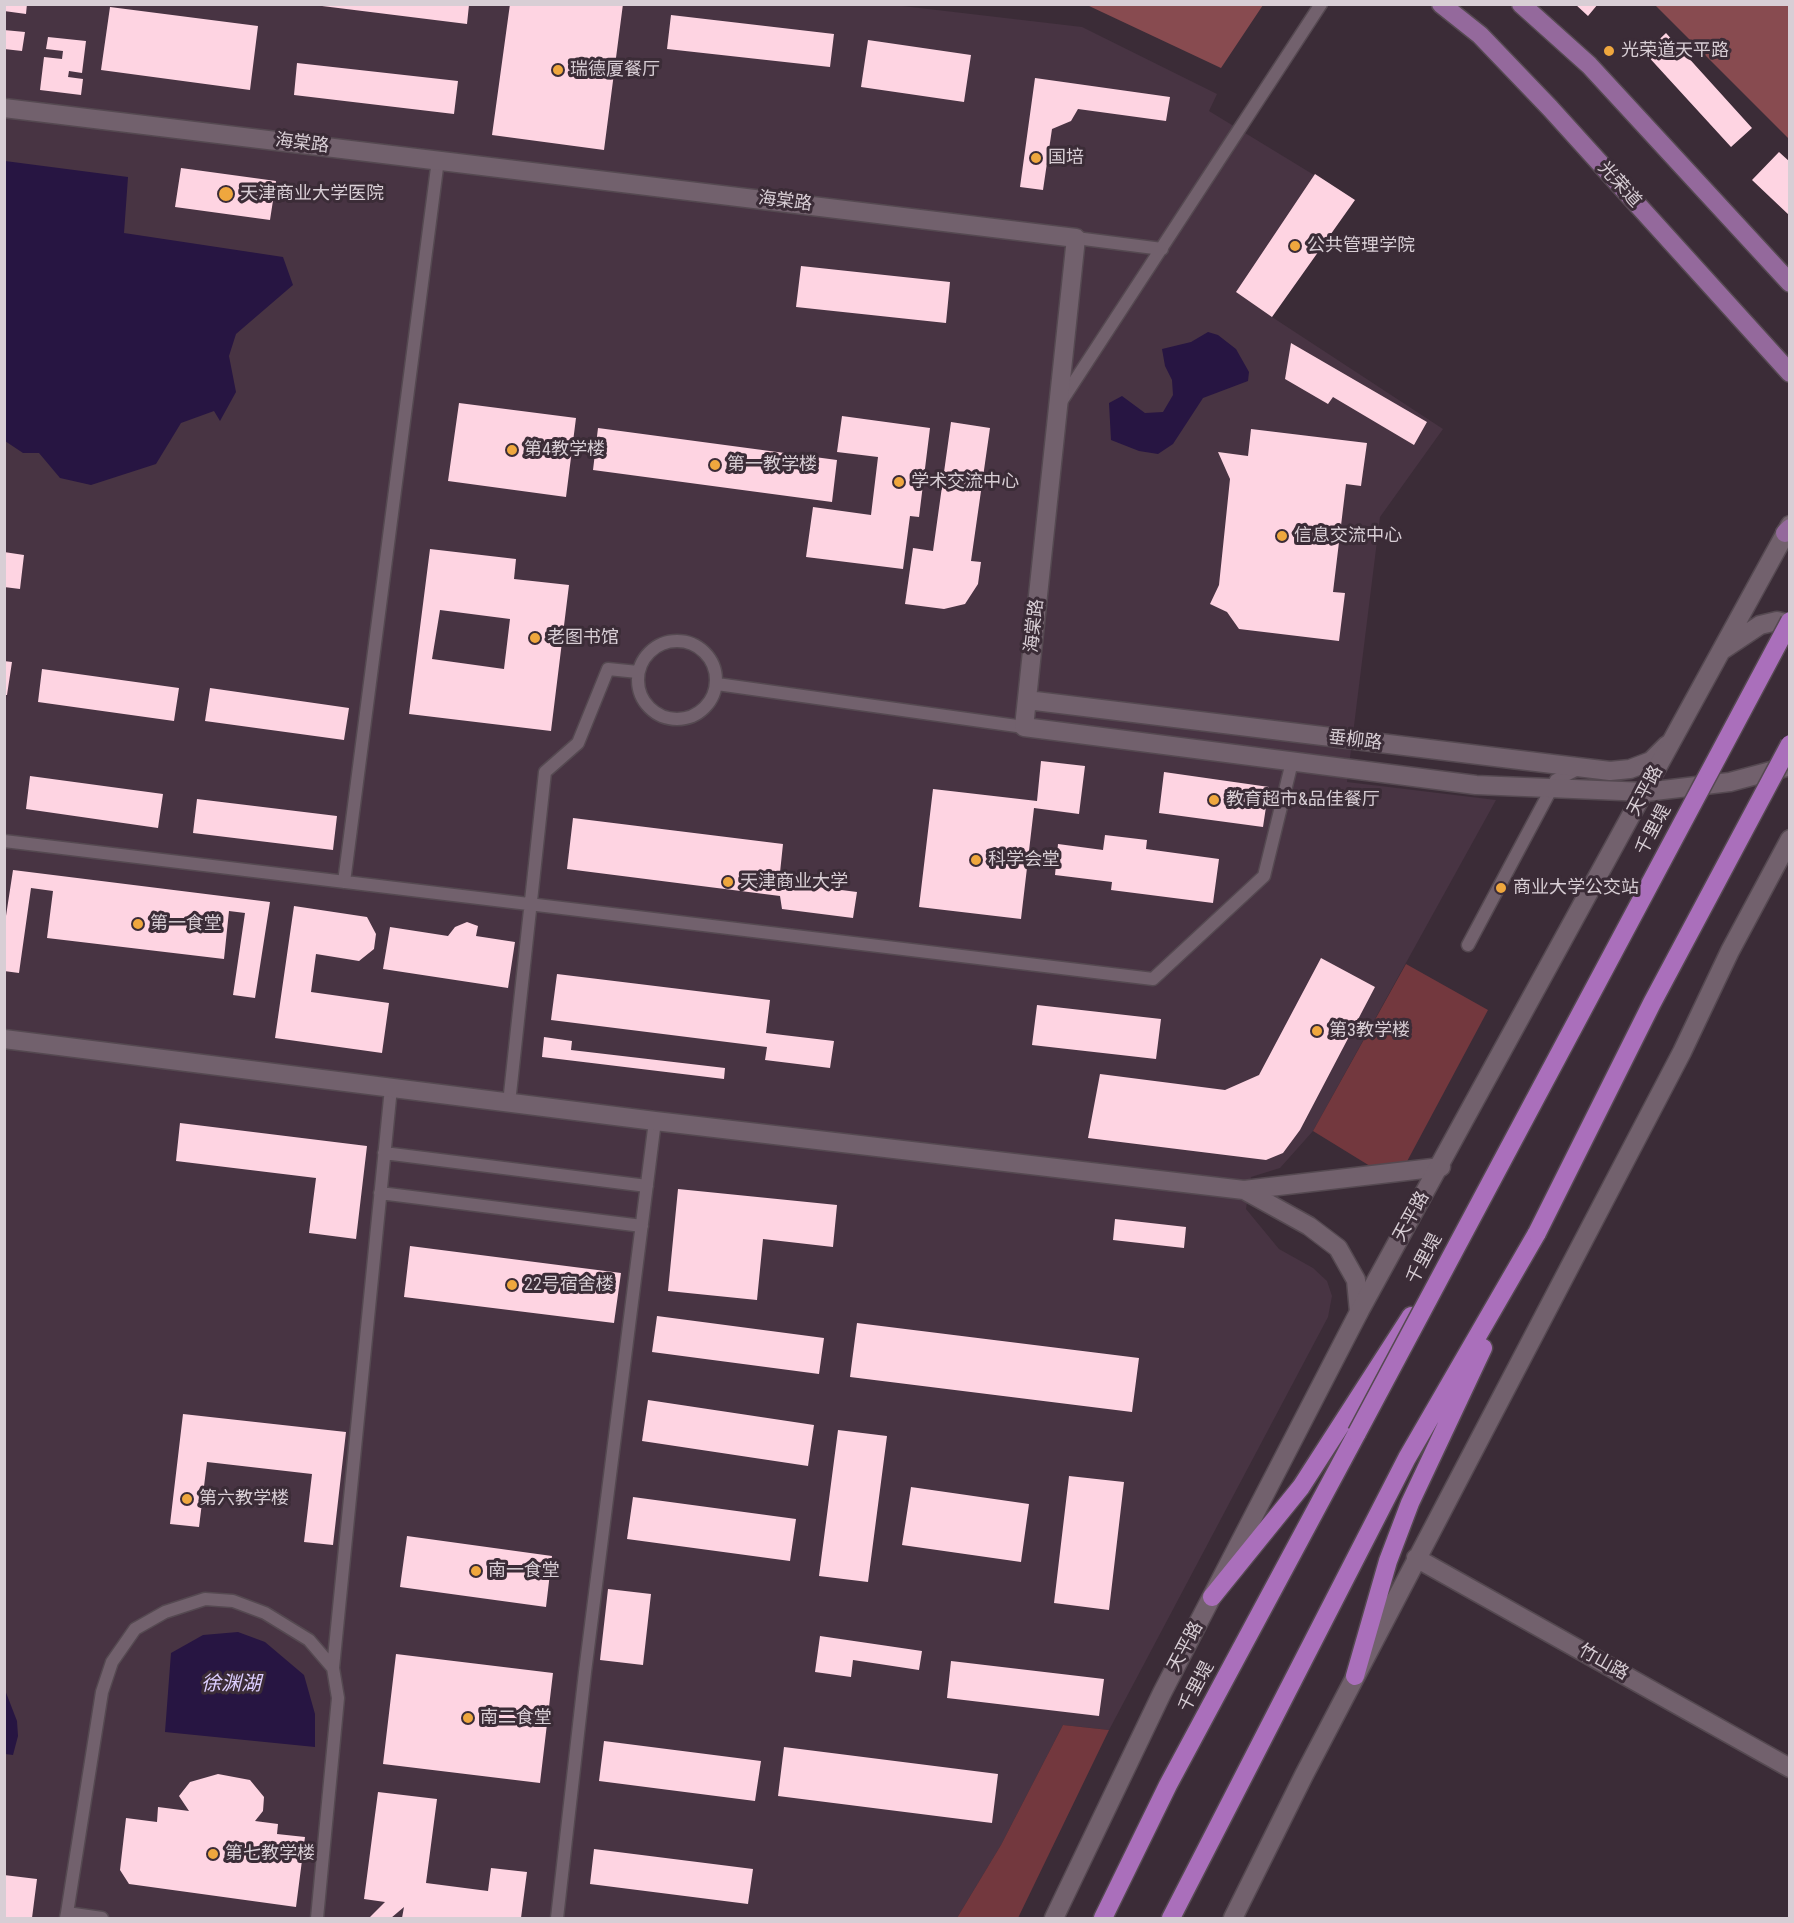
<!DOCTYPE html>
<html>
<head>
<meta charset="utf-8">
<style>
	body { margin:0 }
	#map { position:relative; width:1794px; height:1923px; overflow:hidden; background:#3b2c37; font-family:"Roboto Condensed",sans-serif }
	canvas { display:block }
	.frame { position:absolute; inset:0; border:6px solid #d8ced5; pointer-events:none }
</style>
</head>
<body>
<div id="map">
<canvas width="1794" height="1923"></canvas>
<div class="frame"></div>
</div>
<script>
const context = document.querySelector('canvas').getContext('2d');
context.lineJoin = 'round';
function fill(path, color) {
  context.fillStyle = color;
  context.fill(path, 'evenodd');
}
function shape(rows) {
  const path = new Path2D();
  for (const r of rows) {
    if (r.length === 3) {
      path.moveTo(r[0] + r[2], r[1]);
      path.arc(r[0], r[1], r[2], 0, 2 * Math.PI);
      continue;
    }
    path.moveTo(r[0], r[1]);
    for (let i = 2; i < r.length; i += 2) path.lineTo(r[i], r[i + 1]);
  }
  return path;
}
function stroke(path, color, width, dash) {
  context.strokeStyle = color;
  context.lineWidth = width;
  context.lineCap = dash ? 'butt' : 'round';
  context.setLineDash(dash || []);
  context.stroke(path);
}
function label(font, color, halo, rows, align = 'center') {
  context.font = font + ' "Roboto Condensed","Noto Sans SC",sans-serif';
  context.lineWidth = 6;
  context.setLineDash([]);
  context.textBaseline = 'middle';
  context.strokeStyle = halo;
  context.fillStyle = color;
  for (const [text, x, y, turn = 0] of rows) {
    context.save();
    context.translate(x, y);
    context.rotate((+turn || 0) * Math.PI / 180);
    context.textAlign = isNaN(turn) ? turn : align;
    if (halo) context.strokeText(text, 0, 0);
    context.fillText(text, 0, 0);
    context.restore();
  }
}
fill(shape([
	[5,5,894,5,1082,27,1217,94,1209,111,1355,200,1272,317,1443,429,1380,517,1347,782,1496,800,1313,1131,1280,1168,1251,1177,1246,1209,1279,1249,1313,1268,1327,1281,1332,1296,1328,1317,1109,1730,1063,1725,1001,1845,957,1918,5,1918]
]), '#483443');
fill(shape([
	[1406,964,1488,1010,1396,1182,1313,1131],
	[1063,1725,1109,1730,1018,1918,957,1918,1001,1845]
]), '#73383e');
fill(shape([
	[1087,5,1263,5,1221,68],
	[1655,5,1789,5,1789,139]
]), '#884b50');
fill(shape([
	[5,161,128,177,124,233,283,257,293,285,236,334,229,356,236,392,220,421,214,411,181,423,156,464,91,485,60,478,39,453,23,453,5,441],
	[1208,332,1218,335,1236,349,1249,372,1248,381,1203,398,1173,444,1158,454,1139,451,1111,440,1109,403,1122,396,1145,413,1163,412,1173,395,1172,380,1165,366,1162,349,1191,342],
	[238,1632,265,1642,304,1675,315,1714,315,1747,165,1732,171,1653,203,1635],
	[5,1690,17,1721,18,1736,13,1755,5,1754]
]), '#271542');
fill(shape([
	[4,4,27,4,26,14,4,11],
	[510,4,623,4,604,150,492,135],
	[1575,4,1598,4,1588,16],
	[314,5,469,5,467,24],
	[110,7,258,26,250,90,101,70],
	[671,15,834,34,830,67,667,49],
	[4,30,25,32,22,51,4,49],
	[1666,33,1752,128,1731,147,1645,53],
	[48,37,86,41,82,73,69,71,68,77,83,79,81,95,40,90,44,57,62,59,63,51,46,49],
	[868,40,971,55,964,102,861,87],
	[297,63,458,81,454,114,294,95],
	[1035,78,1170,97,1166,121,1078,109,1071,121,1052,129,1043,190,1020,187],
	[1779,152,1790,162,1790,216,1752,180],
	[181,168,276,181,270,220,175,207],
	[1315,174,1355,200,1272,317,1236,292],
	[801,266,950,282,946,323,796,307],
	[1291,343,1427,422,1414,445,1333,397,1328,404,1285,379],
	[459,403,576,418,566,497,448,481],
	[842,416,930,428,919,517,910,516,903,569,806,557,813,507,871,515,878,457,837,452],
	[951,422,990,428,971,561,981,562,978,584,965,604,944,609,905,604,913,548,933,551],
	[598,428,837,460,832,502,593,470],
	[1251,429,1367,443,1361,486,1346,484,1333,592,1345,593,1339,641,1239,629,1227,612,1210,604,1219,585,1230,479,1218,452,1248,456],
	[430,549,516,559,514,579,569,585,551,731,409,714],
	[440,610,510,619,504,669,432,659],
	[4,552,24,555,20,589,4,587],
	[4,661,12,662,7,695,4,695],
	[42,669,179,688,174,721,38,702],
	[210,688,349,708,344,740,205,721],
	[1041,761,1085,766,1079,814,1034,808,1021,919,919,907,933,789,1037,801],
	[1164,772,1269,787,1263,827,1159,813],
	[30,776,163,794,158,828,26,809],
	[197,799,337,816,333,850,193,833],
	[573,818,783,844,779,882,857,892,853,918,782,909,780,896,567,869],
	[1105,835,1147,840,1146,849,1219,859,1213,903,1111,890,1112,882,1055,875,1058,844,1103,850],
	[13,870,270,902,255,998,233,995,245,913,229,911,224,959,47,938,53,891,31,888,19,973,4,971,4,929],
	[294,906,367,917,376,934,374,949,359,961,316,954,311,992,389,1003,382,1053,275,1038],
	[467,922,478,926,476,936,515,942,508,988,383,969,390,927,448,936,455,927],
	[1321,958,1375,987,1300,1130,1283,1153,1266,1160,1088,1138,1100,1074,1225,1090,1259,1075],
	[557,974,770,1000,766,1033,834,1041,830,1068,765,1060,767,1047,551,1020],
	[1037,1005,1161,1019,1156,1059,1032,1045],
	[544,1037,572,1041,571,1050,725,1068,724,1079,542,1057],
	[180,1123,367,1146,356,1239,309,1233,316,1178,176,1161],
	[678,1189,837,1205,833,1247,763,1239,757,1300,668,1291],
	[1115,1219,1186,1227,1184,1248,1113,1240],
	[410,1246,621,1273,614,1323,404,1297],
	[657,1316,824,1338,819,1374,652,1352],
	[857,1323,1139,1358,1132,1412,850,1377],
	[648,1400,814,1425,808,1466,642,1441],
	[183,1414,346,1432,333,1545,304,1542,312,1474,207,1462,199,1527,170,1524],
	[838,1430,887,1436,868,1582,819,1576],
	[1069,1476,1124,1482,1109,1610,1054,1603],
	[911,1487,1029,1504,1021,1562,902,1545],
	[633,1497,796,1519,790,1561,627,1539],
	[407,1536,552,1556,546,1607,400,1587],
	[608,1589,651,1594,643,1665,600,1660],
	[820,1636,922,1651,919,1670,853,1660,851,1677,815,1672],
	[396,1654,553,1673,540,1783,383,1764],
	[951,1661,1104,1679,1099,1716,947,1698],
	[604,1741,761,1761,755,1801,599,1781],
	[784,1747,998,1774,992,1823,778,1796],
	[218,1774,250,1780,264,1797,263,1811,255,1821,278,1824,277,1834,305,1837,296,1907,129,1884,120,1870,126,1818,157,1822,158,1807,189,1811,179,1796,190,1782],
	[378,1792,437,1799,426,1883,488,1891,491,1868,527,1872,521,1918,402,1918,404,1907,391,1918,369,1918,385,1902,364,1899],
	[594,1849,753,1869,748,1904,590,1884],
	[4,1875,37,1879,32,1918,4,1918]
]), '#fed4e2');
const lane = shape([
	[1076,238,1162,249],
	[1061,402,1321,4],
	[677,680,39],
	[717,684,1024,727],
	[4,841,1153,979,1264,876,1292,762],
	[344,882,438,160],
	[1468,945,1556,780,1578,769],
	[509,1103,545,772,578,743,608,669,638,672],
	[384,1153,647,1186],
	[380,1193,642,1226],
	[333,1668,391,1088],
	[67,1913,102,1692,112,1662,135,1629,165,1612,205,1599,233,1601,265,1613,309,1640,333,1668,338,1698,317,1918],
	[66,1918,67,1913,102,1918],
	[557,1918,585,1672,655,1121]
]);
const street = shape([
	[4,108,1076,238,1024,727,1476,785,1646,792,1730,782,1790,766],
	[1027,700,1610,771,1630,769,1651,761,1667,745],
	[4,1039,655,1121,1244,1190,1441,1167],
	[1244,1190,1309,1226,1338,1248,1356,1280,1359,1312]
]);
const secondary = shape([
	[1724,649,1760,625,1777,621,1790,624],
	[1416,1558,1790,1768],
	[1054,1918,1162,1693,1359,1312,1790,525],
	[1233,1918,1304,1775,1682,1052,1730,951,1790,839]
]);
const primary = shape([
	[1441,4,1480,35,1550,108,1790,373],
	[1521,4,1589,65,1790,283],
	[1785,533,1790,528]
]);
const highway = shape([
	[1212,1597,1301,1487,1411,1316],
	[1355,1676,1388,1561,1410,1503,1483,1348],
	[1103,1918,1168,1785,1357,1433],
	[1171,1918,1407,1458,1537,1233]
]);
stroke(lane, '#554951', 15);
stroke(street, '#554951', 21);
stroke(secondary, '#554951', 21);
stroke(primary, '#554951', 21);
stroke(highway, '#554951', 21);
stroke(lane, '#72616d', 12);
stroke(street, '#72616d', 18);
stroke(secondary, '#72616d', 18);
stroke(primary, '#94699c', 18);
stroke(highway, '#aa6fbb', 18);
const highwayBridge = shape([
	[1537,1233,1652,1003,1790,744],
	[1357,1433,1790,621]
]);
stroke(highwayBridge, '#554951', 21, []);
stroke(highwayBridge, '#aa6fbb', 18);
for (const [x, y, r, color] of [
	[1609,51,6,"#efa73e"],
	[558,70,6,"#efa73e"],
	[1036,158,6,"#efa73e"],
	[226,194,8,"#efa73e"],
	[1295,246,6,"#efa73e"],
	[512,450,6,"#efa73e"],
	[715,465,6,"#efa73e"],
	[899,482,6,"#efa73e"],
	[1282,536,6,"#efa73e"],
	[535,638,6,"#efa73e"],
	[1214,800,6,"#efa73e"],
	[976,860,6,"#efa73e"],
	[728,882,6,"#efa73e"],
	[1501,888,6,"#efa73e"],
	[138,924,6,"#efa73e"],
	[1317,1031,6,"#efa73e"],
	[512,1285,6,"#efa73e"],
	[187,1499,6,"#efa73e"],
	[476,1571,6,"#efa73e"],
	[468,1718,6,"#efa73e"],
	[213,1854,6,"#efa73e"]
]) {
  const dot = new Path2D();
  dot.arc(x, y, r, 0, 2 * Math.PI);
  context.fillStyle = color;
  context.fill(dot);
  stroke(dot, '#3b2c37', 2);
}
label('18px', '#d8ced5', '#3b2c37', [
	["光荣道天平路",1621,51],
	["瑞德厦餐厅",570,70],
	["国培",1048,158],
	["天津商业大学医院",240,194],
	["公共管理学院",1307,246],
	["第4教学楼",524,450],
	["第一教学楼",727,465],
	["学术交流中心",911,482],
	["信息交流中心",1294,536],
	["老图书馆",547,638],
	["教育超市&品佳餐厅",1226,800],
	["科学会堂",988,860],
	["天津商业大学",740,882],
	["商业大学公交站",1513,888],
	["第一食堂",150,924],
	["第3教学楼",1329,1031],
	["22号宿舍楼",524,1285],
	["第六教学楼",199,1499],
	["南一食堂",488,1571],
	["南二食堂",480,1718],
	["第七教学楼",225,1854]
], 'left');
label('18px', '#d8ced5', '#3b2c37', [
	["海棠路",302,144,7],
	["光荣道",1619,185,48],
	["海棠路",785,202,7],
	["海棠路",1035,626,-84],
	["垂柳路",1355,741,7],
	["天平路",1646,791,-62],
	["千里堤",1654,830,-62],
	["天平路",1412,1217,-61],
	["千里堤",1425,1259,-62],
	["天平路",1186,1647,-62],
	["竹山路",1603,1663,29],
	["千里堤",1197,1687,-62]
]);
label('italic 20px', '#ddceff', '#3b2c37', [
	["徐渊湖",231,1685]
]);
</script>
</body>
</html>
